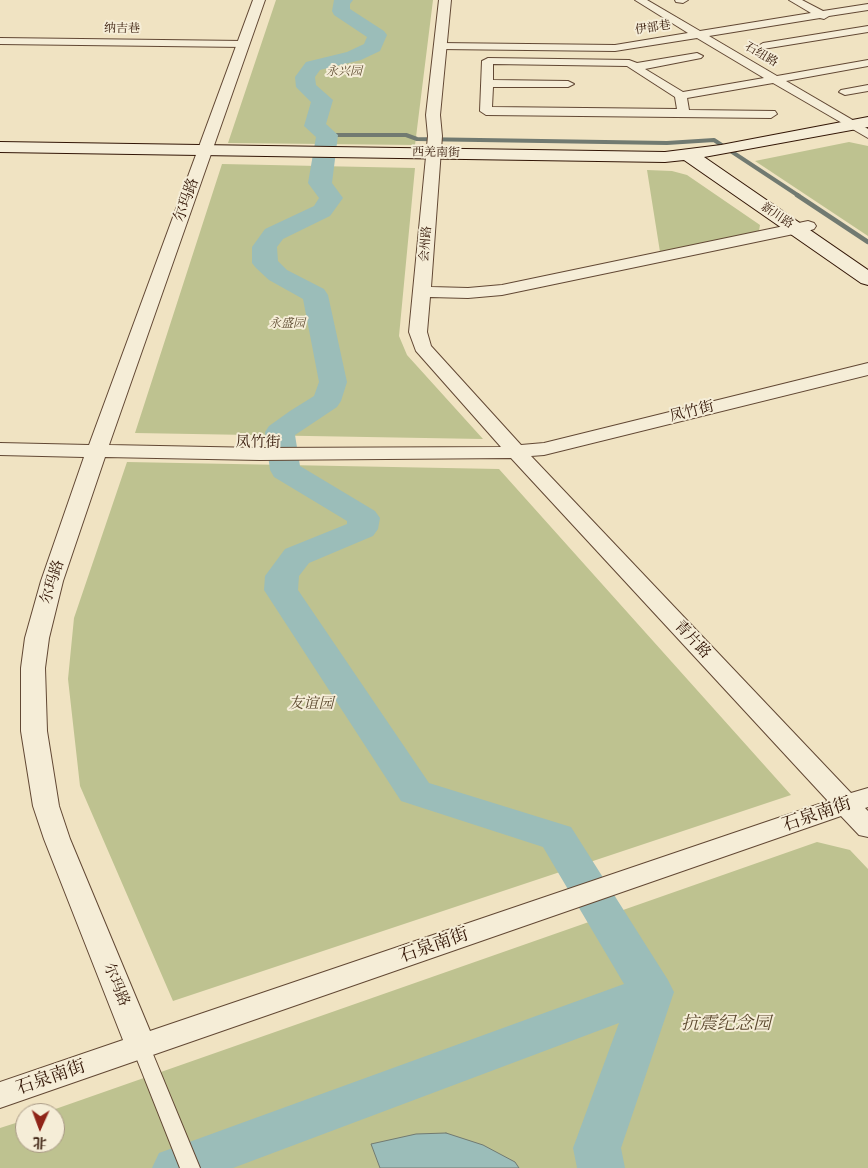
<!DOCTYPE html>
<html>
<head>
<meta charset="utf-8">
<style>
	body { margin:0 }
	#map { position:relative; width:868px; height:1168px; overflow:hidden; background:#f0e3c2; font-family:"IM FELL Great Primer","Noto Serif SC",serif }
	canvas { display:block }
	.north { position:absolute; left:15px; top:1103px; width:50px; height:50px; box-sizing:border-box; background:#f5edd7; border:1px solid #a79783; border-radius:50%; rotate:182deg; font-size:14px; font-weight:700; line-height:20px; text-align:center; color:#321505 }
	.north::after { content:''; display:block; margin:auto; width:18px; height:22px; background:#8f2418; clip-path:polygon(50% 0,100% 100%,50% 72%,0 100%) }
</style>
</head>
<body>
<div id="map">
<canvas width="868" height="1168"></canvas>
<div class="north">北</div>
</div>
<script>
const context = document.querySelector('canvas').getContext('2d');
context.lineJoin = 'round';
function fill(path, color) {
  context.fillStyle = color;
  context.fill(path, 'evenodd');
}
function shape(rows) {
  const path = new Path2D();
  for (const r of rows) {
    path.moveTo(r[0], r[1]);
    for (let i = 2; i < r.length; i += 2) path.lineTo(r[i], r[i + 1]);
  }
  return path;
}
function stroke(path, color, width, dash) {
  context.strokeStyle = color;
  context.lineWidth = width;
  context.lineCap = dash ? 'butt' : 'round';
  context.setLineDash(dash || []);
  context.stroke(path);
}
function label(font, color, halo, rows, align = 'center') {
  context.font = font + ' "IM FELL Great Primer","Noto Serif SC",serif';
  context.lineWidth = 4;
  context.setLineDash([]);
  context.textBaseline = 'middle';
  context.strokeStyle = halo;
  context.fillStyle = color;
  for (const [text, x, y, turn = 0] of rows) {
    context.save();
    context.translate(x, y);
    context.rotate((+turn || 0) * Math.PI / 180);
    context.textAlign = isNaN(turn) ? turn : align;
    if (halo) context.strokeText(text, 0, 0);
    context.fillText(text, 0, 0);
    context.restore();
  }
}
fill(shape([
	[276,0,433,0,415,145,228,143],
	[849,142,868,146,868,236,755,161],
	[222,164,415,168,399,336,407,355,483,439,135,433],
	[647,170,672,171,687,175,760,225,759,231,660,252],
	[127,462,499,469,791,795,173,1001,80,786,68,679,74,618],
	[817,842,850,850,868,869,868,1168,0,1168,0,1128,25,1120,25,1143,55,1143,55,1113,44,1113]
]), '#bec290');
const water = shape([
	[446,1133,483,1145,515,1162,519,1168,380,1168,371,1144,416,1134,446,1133]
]);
fill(water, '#9bbdb9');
stroke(water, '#717a71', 1);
stroke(shape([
	[327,135,406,135,417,139,667,143,714,140,799,196]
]), '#717a71', 4);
stroke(shape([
	[797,195,868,242]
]), '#717a71', 4.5);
fill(shape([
	[334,0,353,0,350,4,350,9,384,31,387,35,380,51,361,60,320,70,315,77,316,85,333,100,326,124,338,135,332,183,343,198,330,216,283,239,277,247,278,261,287,270,324,289,328,295,347,382,341,401,337,407,295,435,300,466,375,511,380,518,378,529,373,536,309,563,299,576,298,590,429,783,571,827,668,980,674,992,621,1148,625,1168,577,1168,573,1148,619,1023,233,1168,152,1168,159,1153,624,984,543,847,401,801,264,590,265,576,285,549,347,524,347,521,274,477,270,470,265,432,269,426,290,411,314,396,319,382,303,299,269,280,256,268,252,263,252,247,265,229,314,206,319,198,308,183,316,137,304,126,311,102,296,87,295,77,306,62,347,52,364,44,367,37,334,15,332,11,334,0]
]), '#9bbdb9');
const pedestrian = shape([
	[141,1040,148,1042,150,1047,200,1168,180,1168,132,1047,134,1042,141,1040]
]);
const minor = shape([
	[635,0,647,0,700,31,811,13,789,0,802,0,823,11,868,4,868,10,829,16,824,19,820,18,709,36,777,76,868,60,868,66,786,81,868,129,868,138,773,83,687,98,689,110,775,111,777,114,771,118,486,115,480,111,482,61,488,58,629,60,637,63,697,53,703,56,701,58,645,69,683,92,764,78,697,38,615,51,440,49,435,46,440,43,615,45,688,33,635,0],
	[493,64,627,66,675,97,677,109,492,107,493,87,568,87,574,84,568,81,493,80,493,64],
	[675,0,688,0,683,3,676,2,675,0],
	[868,26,868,32,763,49,758,46,763,43,868,26],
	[0,38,243,41,248,44,243,47,0,44,0,38],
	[868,85,868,91,845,95,839,92,841,90,868,85]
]);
const tertiary = shape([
	[253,0,265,0,109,445,260,448,501,447,416,351,409,332,428,136,426,115,439,0,451,0,440,115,442,136,431,287,468,288,502,285,808,221,814,223,816,226,814,229,808,231,502,295,468,298,430,297,427,332,431,346,521,445,544,443,868,363,868,375,544,455,531,456,851,793,868,788,868,807,865,808,868,811,868,837,859,835,841,816,0,1108,0,1082,123,1040,44,839,33,806,21,731,21,668,25,638,41,581,84,457,0,455,0,443,89,445,253,0],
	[105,457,260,460,511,458,828,801,150,1031,70,839,59,806,47,731,45,668,49,638,63,581,105,457]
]);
const secondary = shape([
	[868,117,868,127,704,157,868,270,868,285,861,283,684,160,665,162,0,152,0,142,665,152,721,145,868,117]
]);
stroke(pedestrian, '#624834', 2);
stroke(minor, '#624834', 2);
stroke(tertiary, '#624834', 2);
stroke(secondary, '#321505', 2);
fill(pedestrian, '#f5edd7');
fill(minor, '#f5edd7');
fill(tertiary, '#f5edd7');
fill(secondary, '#f5edd7');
label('12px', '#321505', '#f5edd7', [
	["伊部巷",653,28,-9],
	["纳吉巷",122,29,1],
	["石纽路",761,55,30],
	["西羌南街",436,153,1],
	["新川路",777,216,34],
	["会州路",426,244,-85]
]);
label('italic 12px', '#5c492f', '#f5edd7', [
	["永兴园",344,72],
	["永盛园",287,324]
]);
label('15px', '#321505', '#f5edd7', [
	["尔玛路",187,200,-70],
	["凤竹街",692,412,-14],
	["凤竹街",258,443,1],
	["尔玛路",53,582,-72],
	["青片路",692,640,47],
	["尔玛路",116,985,68]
]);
label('italic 15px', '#5c492f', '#f5edd7', [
	["友谊园",311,704]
]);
label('18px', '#321505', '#f5edd7', [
	["石泉南街",817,815,-19],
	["石泉南街",434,946,-19],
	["石泉南街",51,1078,-19]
]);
label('italic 18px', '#5c492f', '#f5edd7', [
	["抗震纪念园",726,1025]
]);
</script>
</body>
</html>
